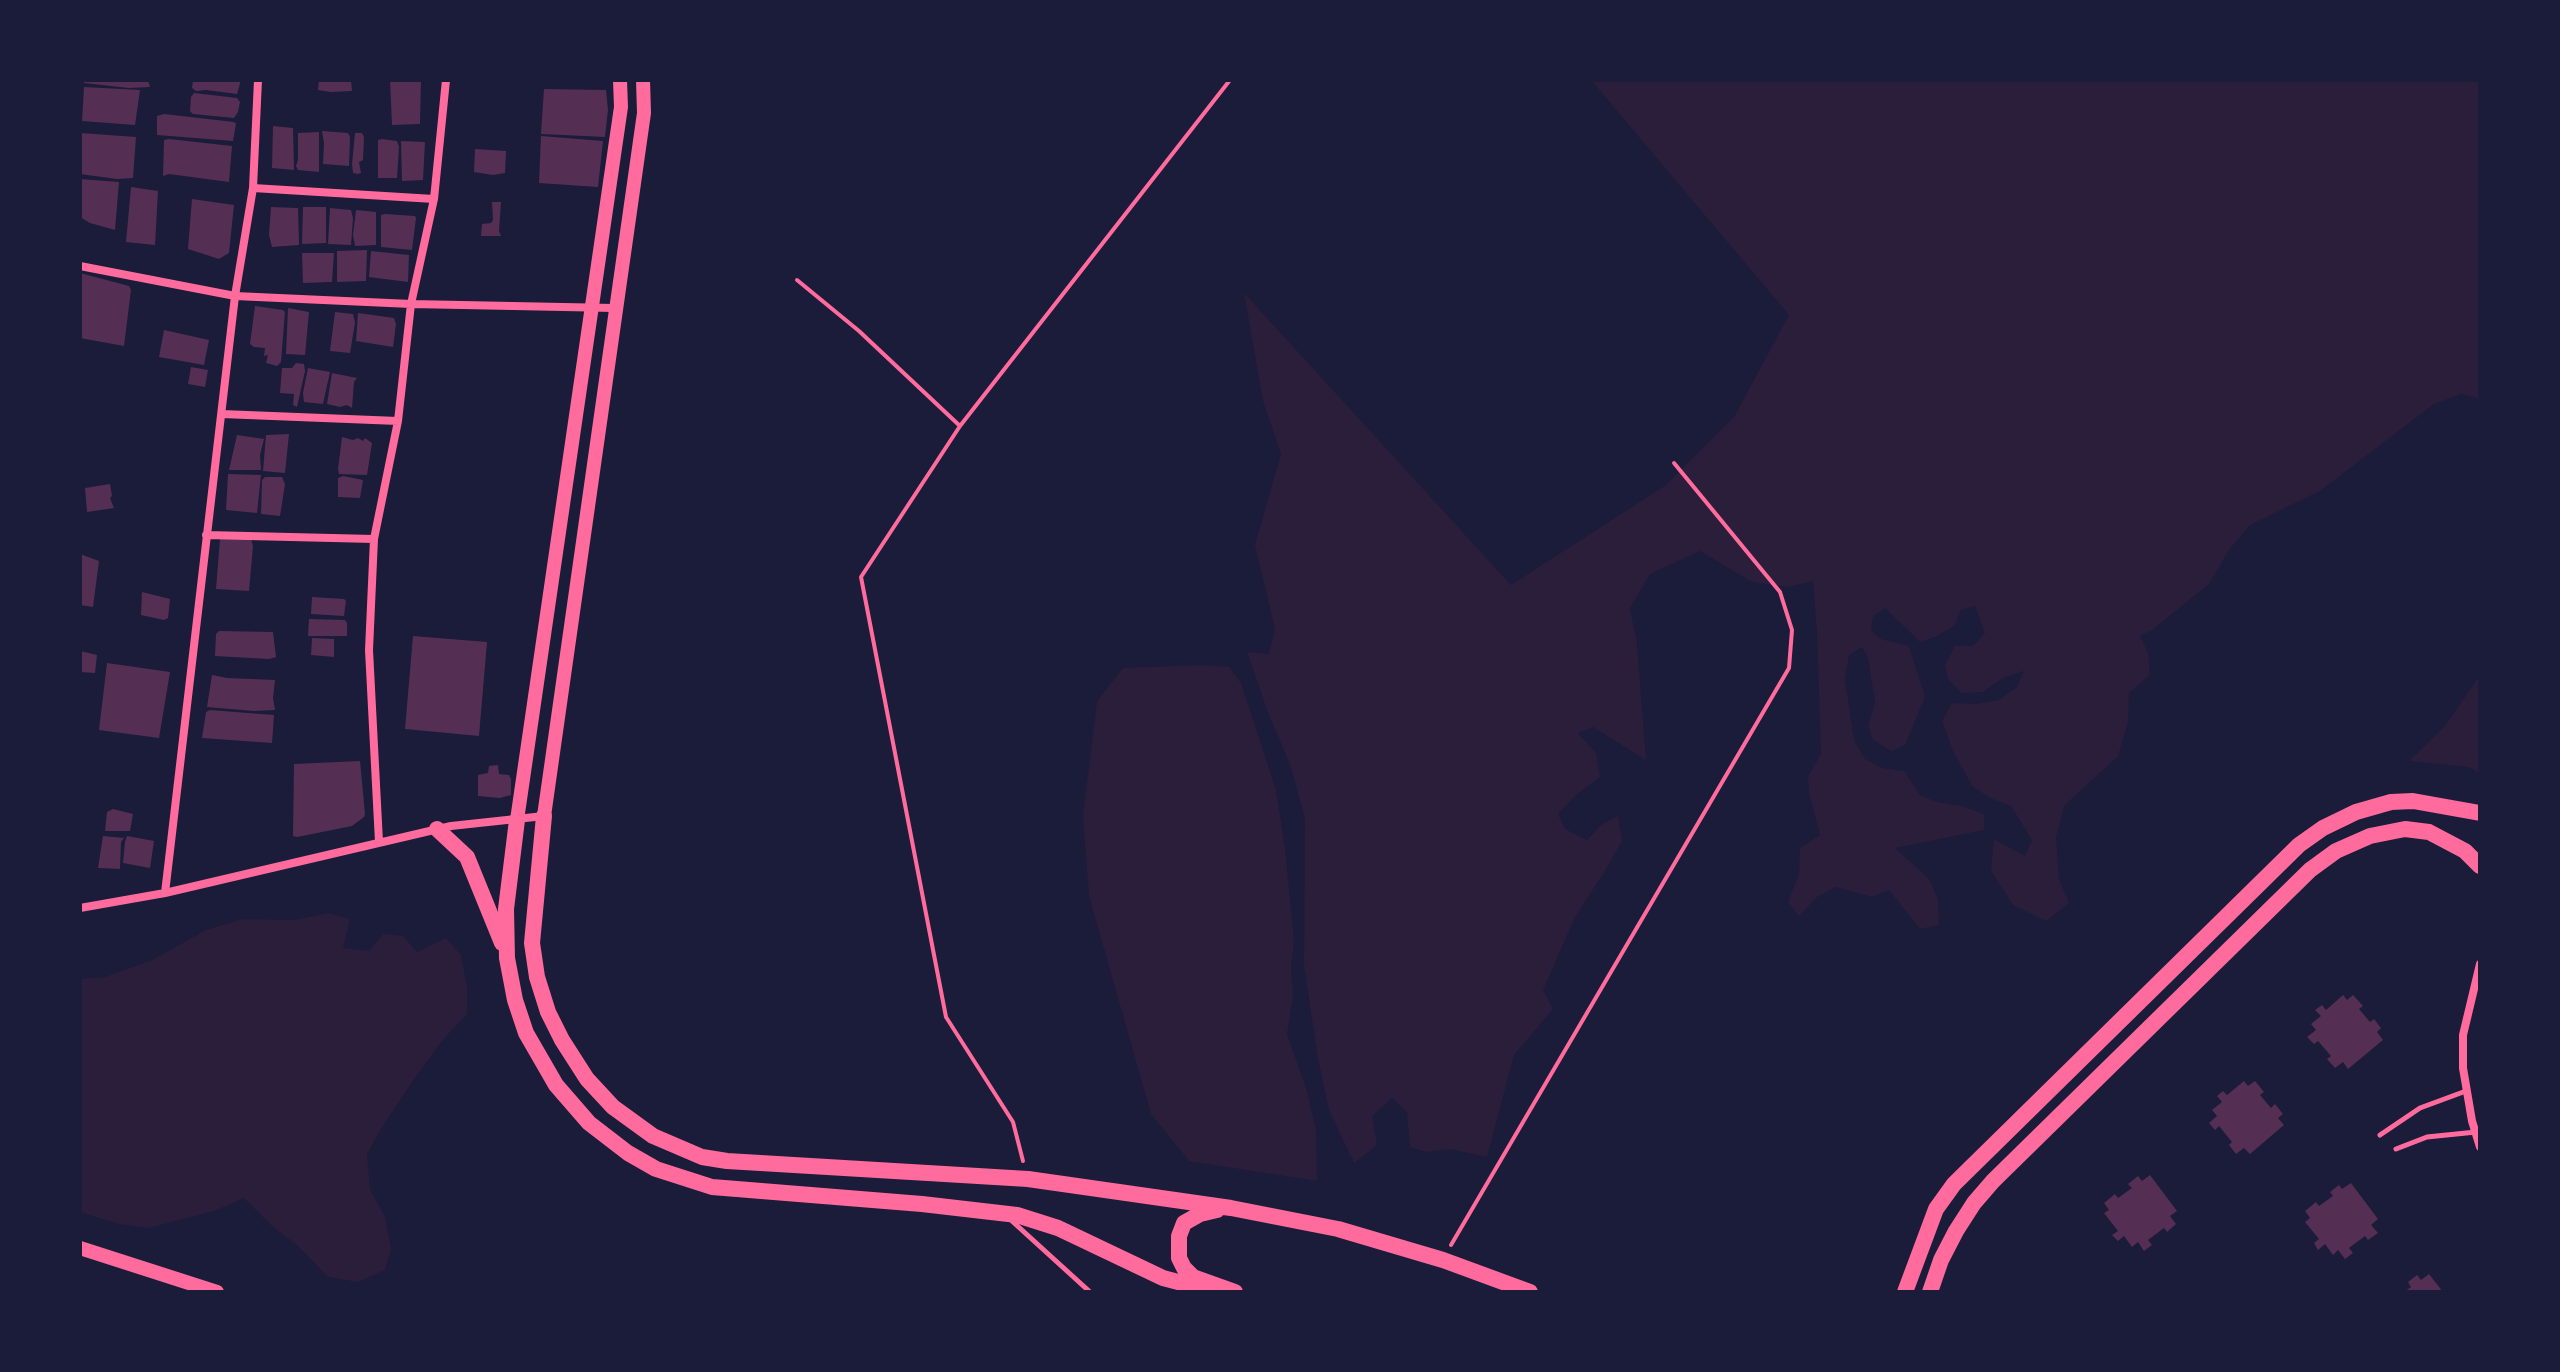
<!DOCTYPE html>
<html>
<head>
<meta charset="utf-8">
<style>
	body { margin:0 }
	#map { position:relative; width:2560px; height:1372px; overflow:hidden; background:#1b1b3a; font-family:Karla,sans-serif }
	canvas { display:block }
	.frame { position:absolute; inset:0; border:82px solid #1b1b3a; pointer-events:none }
</style>
</head>
<body>
<div id="map">
<canvas width="2560" height="1372"></canvas>
<div class="frame"></div>
</div>
<script>
const context = document.querySelector('canvas').getContext('2d');
context.lineJoin = 'round';
function fill(path, color) {
  context.fillStyle = color;
  context.fill(path, 'evenodd');
}
function shape(rows) {
  const path = new Path2D();
  for (const r of rows) {
    path.moveTo(r[0], r[1]);
    for (let i = 2; i < r.length; i += 2) path.lineTo(r[i], r[i + 1]);
  }
  return path;
}
function stroke(path, color, width, dash) {
  context.strokeStyle = color;
  context.lineWidth = width;
  context.lineCap = dash ? 'butt' : 'round';
  context.setLineDash(dash || []);
  context.stroke(path);
}
fill(shape([
	[1591,80,2480,80,2480,399,2461,394,2434,404,2320,491,2250,525,2229,550,2209,584,2152,630,2140,636,2148,653,2150,675,2129,693,2128,722,2118,756,2064,806,2056,838,2059,879,2069,903,2046,921,2013,905,1991,871,1994,839,2025,856,2032,840,2011,806,1990,798,1972,786,1952,749,1942,721,1952,703,1976,704,1999,700,2016,688,2024,671,2003,678,1983,692,1962,693,1948,679,1945,665,1955,646,1973,646,1985,633,1975,606,1961,610,1954,626,1935,637,1920,642,1885,608,1873,616,1871,631,1881,639,1909,646,1925,697,1905,745,1891,751,1873,740,1868,726,1875,703,1868,657,1862,647,1849,655,1845,680,1854,740,1865,759,1882,768,1904,771,1920,795,1937,802,1962,806,1984,814,1984,830,1895,848,1929,879,1938,899,1939,925,1920,929,1889,890,1872,897,1836,887,1817,897,1799,916,1788,902,1799,874,1800,848,1820,835,1809,793,1808,776,1821,754,1817,633,1813,581,1788,587,1752,582,1700,551,1650,574,1630,608,1637,644,1646,760,1593,727,1578,733,1596,753,1600,777,1576,795,1558,814,1565,829,1587,840,1601,825,1618,816,1622,841,1605,871,1575,917,1543,990,1553,1009,1514,1055,1487,1157,1451,1149,1426,1152,1410,1147,1407,1112,1392,1098,1372,1116,1377,1145,1354,1163,1329,1110,1317,1053,1304,965,1305,819,1291,767,1267,710,1247,652,1269,654,1275,629,1255,545,1281,454,1263,401,1244,293,1511,585,1666,485,1734,417,1789,315],
	[1202,665,1229,667,1241,683,1276,790,1285,848,1294,941,1291,967,1293,995,1287,1035,1306,1087,1316,1130,1317,1181,1189,1161,1151,1114,1089,896,1083,816,1097,701,1123,668],
	[2480,675,2480,773,2469,767,2409,761,2445,726],
	[329,913,350,919,343,948,369,951,383,934,403,936,417,952,446,938,461,955,467,986,467,1014,442,1041,414,1079,381,1129,367,1154,370,1189,385,1217,391,1249,385,1270,358,1282,328,1277,299,1247,271,1225,244,1198,217,1210,149,1228,119,1224,80,1212,80,979,105,977,152,960,206,930,243,919,294,920]
]), '#2a1e3b');
fill(shape([
	[84,80,148,80,150,87,129,88,84,83],
	[193,80,241,80,237,94,206,90,196,91,192,88],
	[319,80,351,80,352,91,331,92,318,90],
	[390,80,421,80,420,124,392,125],
	[84,87,140,90,135,125,82,121],
	[544,89,606,90,608,110,605,137,541,134],
	[194,93,237,98,240,102,238,112,234,118,193,114,190,111,191,97],
	[164,114,234,122,236,124,233,141,157,135,157,116],
	[273,126,293,128,294,170,272,168],
	[322,131,348,133,350,137,349,166,323,164,324,143],
	[319,132,319,172,298,170,296,166,298,160,298,133],
	[80,133,136,137,133,178,117,179,80,174],
	[355,133,362,133,364,137,363,160,359,162,361,173,358,174,353,173,352,164],
	[541,136,603,141,598,187,539,183],
	[169,139,232,146,229,182,169,174,163,176,164,140],
	[382,139,397,141,399,147,397,178,378,178,378,140],
	[401,141,425,142,423,180,402,181],
	[475,149,506,151,505,173,493,175,474,172],
	[80,179,119,182,115,230,90,223,80,217],
	[131,187,158,191,155,245,126,242],
	[192,199,234,205,229,253,219,259,188,249],
	[492,202,501,202,499,231,501,236,481,236,482,224,491,223,493,220],
	[271,207,298,208,299,245,272,247,269,235],
	[303,207,326,207,326,243,302,244],
	[330,208,351,210,353,218,351,245,328,244],
	[356,210,376,212,376,245,355,246,353,235],
	[385,214,415,216,416,218,412,250,381,247,381,215],
	[367,250,366,281,337,282,337,251],
	[371,251,409,255,408,282,369,277],
	[302,253,334,253,332,282,303,283],
	[80,273,129,286,131,290,124,346,80,338],
	[255,306,283,310,285,312,281,362,277,366,266,363,268,355,264,356,265,348,254,347,250,344],
	[288,308,309,312,305,355,286,354],
	[335,312,353,314,355,323,350,353,330,351],
	[358,313,394,318,396,324,393,347,356,341],
	[164,330,209,340,204,365,159,357],
	[296,363,304,364,305,371,297,407,293,405,294,394,280,393,282,368,292,368],
	[191,367,208,370,205,387,188,384],
	[308,368,330,372,323,404,304,402,303,393],
	[332,373,357,378,354,382,352,408,347,405,340,407,327,404],
	[289,434,285,473,263,471,266,435],
	[237,435,264,439,260,455,261,470,229,470],
	[342,437,353,440,358,438,363,441,365,438,372,443,367,475,339,474,338,469],
	[228,474,261,475,257,513,226,510],
	[343,476,363,480,360,498,338,497,338,478],
	[265,477,282,477,285,484,280,516,261,514,262,480],
	[110,484,112,496,110,498,114,508,87,512,85,488],
	[236,538,251,539,253,546,249,591,216,589,220,539],
	[80,554,99,561,93,607,80,605],
	[142,592,170,599,168,618,164,620,141,615],
	[312,597,344,599,346,601,344,616,311,614],
	[309,619,345,620,347,623,347,636,308,636],
	[219,631,273,632,276,657,269,659,215,656,216,634],
	[413,636,487,642,479,736,405,729],
	[312,638,334,639,334,657,311,655],
	[80,651,97,655,95,673,80,672],
	[107,663,170,672,159,738,99,730],
	[212,675,227,678,275,680,273,698,275,710,254,711,207,707],
	[210,710,274,715,272,743,202,738,206,712],
	[360,761,365,814,364,817,352,826,297,837,293,836,294,764],
	[498,765,499,774,509,775,511,779,511,795,500,798,478,796,478,775,488,773,489,766],
	[113,809,133,814,130,831,105,831,107,812],
	[103,836,124,838,121,842,120,869,98,868],
	[127,836,154,841,150,868,123,863,125,842],
	[2343,995,2347,1000,2353,995,2363,1006,2359,1009,2370,1022,2374,1019,2381,1028,2377,1032,2383,1040,2348,1069,2343,1062,2335,1068,2327,1059,2331,1056,2318,1041,2314,1044,2307,1037,2316,1030,2311,1024,2321,1016,2315,1010,2322,1005,2326,1010],
	[2244,1081,2248,1086,2255,1081,2264,1092,2260,1095,2271,1108,2275,1104,2283,1114,2278,1118,2284,1125,2250,1154,2244,1148,2236,1154,2229,1145,2232,1142,2219,1126,2215,1130,2209,1123,2217,1116,2212,1110,2222,1102,2217,1096,2223,1091,2227,1095],
	[2150,1175,2177,1211,2170,1216,2176,1224,2167,1232,2164,1228,2148,1240,2152,1245,2144,1251,2138,1242,2132,1247,2124,1236,2118,1241,2112,1235,2118,1231,2104,1213,2109,1210,2104,1203,2115,1194,2118,1198,2132,1188,2128,1184,2138,1176,2142,1181],
	[2351,1183,2378,1219,2371,1225,2378,1233,2368,1240,2365,1236,2349,1248,2353,1253,2345,1259,2338,1250,2333,1255,2325,1244,2318,1250,2314,1243,2319,1239,2305,1222,2310,1218,2305,1211,2316,1202,2319,1206,2333,1196,2330,1192,2339,1185,2342,1189],
	[2429,1274,2443,1292,2404,1292,2411,1287,2408,1282,2417,1275,2421,1280]
]), '#542f53');
stroke(shape([
	[797,280,859,331,960,426,1230,80],
	[960,426,861,577,946,1017,1013,1122,1023,1161],
	[1451,1245,1789,668,1792,630,1780,592,1674,463]
]), '#ff6b9d', 4);
stroke(shape([
	[2380,1135,2420,1108,2466,1091],
	[2396,1149,2427,1137,2476,1132],
	[1012,1221,1090,1292]
]), '#ff6b9d', 5);
stroke(shape([
	[253,188,434,199],
	[80,266,235,296,411,304,614,308],
	[222,414,398,421],
	[206,535,374,539],
	[379,842,369,650,374,539,398,421,411,304,434,199,446,80],
	[165,893,235,296,253,188,258,80],
	[80,908,165,893,451,826,544,816],
	[2480,964,2463,1035,2463,1068,2472,1121,2480,1147]
]), '#ff6b9d', 8);
stroke(shape([
	[80,1248,217,1292]
]), '#ff6b9d', 14);
stroke(shape([
	[544,816,644,113,643,80],
	[517,820,621,107,620,80]
]), '#ff6b9d', 14);
stroke(shape([
	[544,816,532,943,537,977,548,1012,562,1040,587,1079,613,1107,653,1136,702,1157,727,1161,1028,1179,1231,1208,1338,1229,1443,1260,1530,1292],
	[517,820,506,909,507,958,515,1000,526,1033,556,1085,589,1123,628,1153,656,1169,712,1187,922,1204,1017,1215,1058,1228,1163,1278,1216,1292],
	[437,829,467,857,502,943],
	[1217,1210,1200,1214,1184,1223,1179,1236,1179,1258,1184,1268,1193,1277,1235,1292],
	[1905,1292,1936,1209,1954,1184,2299,845,2323,828,2356,812,2391,802,2413,801,2480,813],
	[1930,1292,1941,1260,1956,1231,1974,1203,1993,1181,2310,870,2336,851,2370,836,2405,829,2429,832,2465,851,2480,866]
]), '#ff6b9d', 16);
</script>
</body>
</html>
